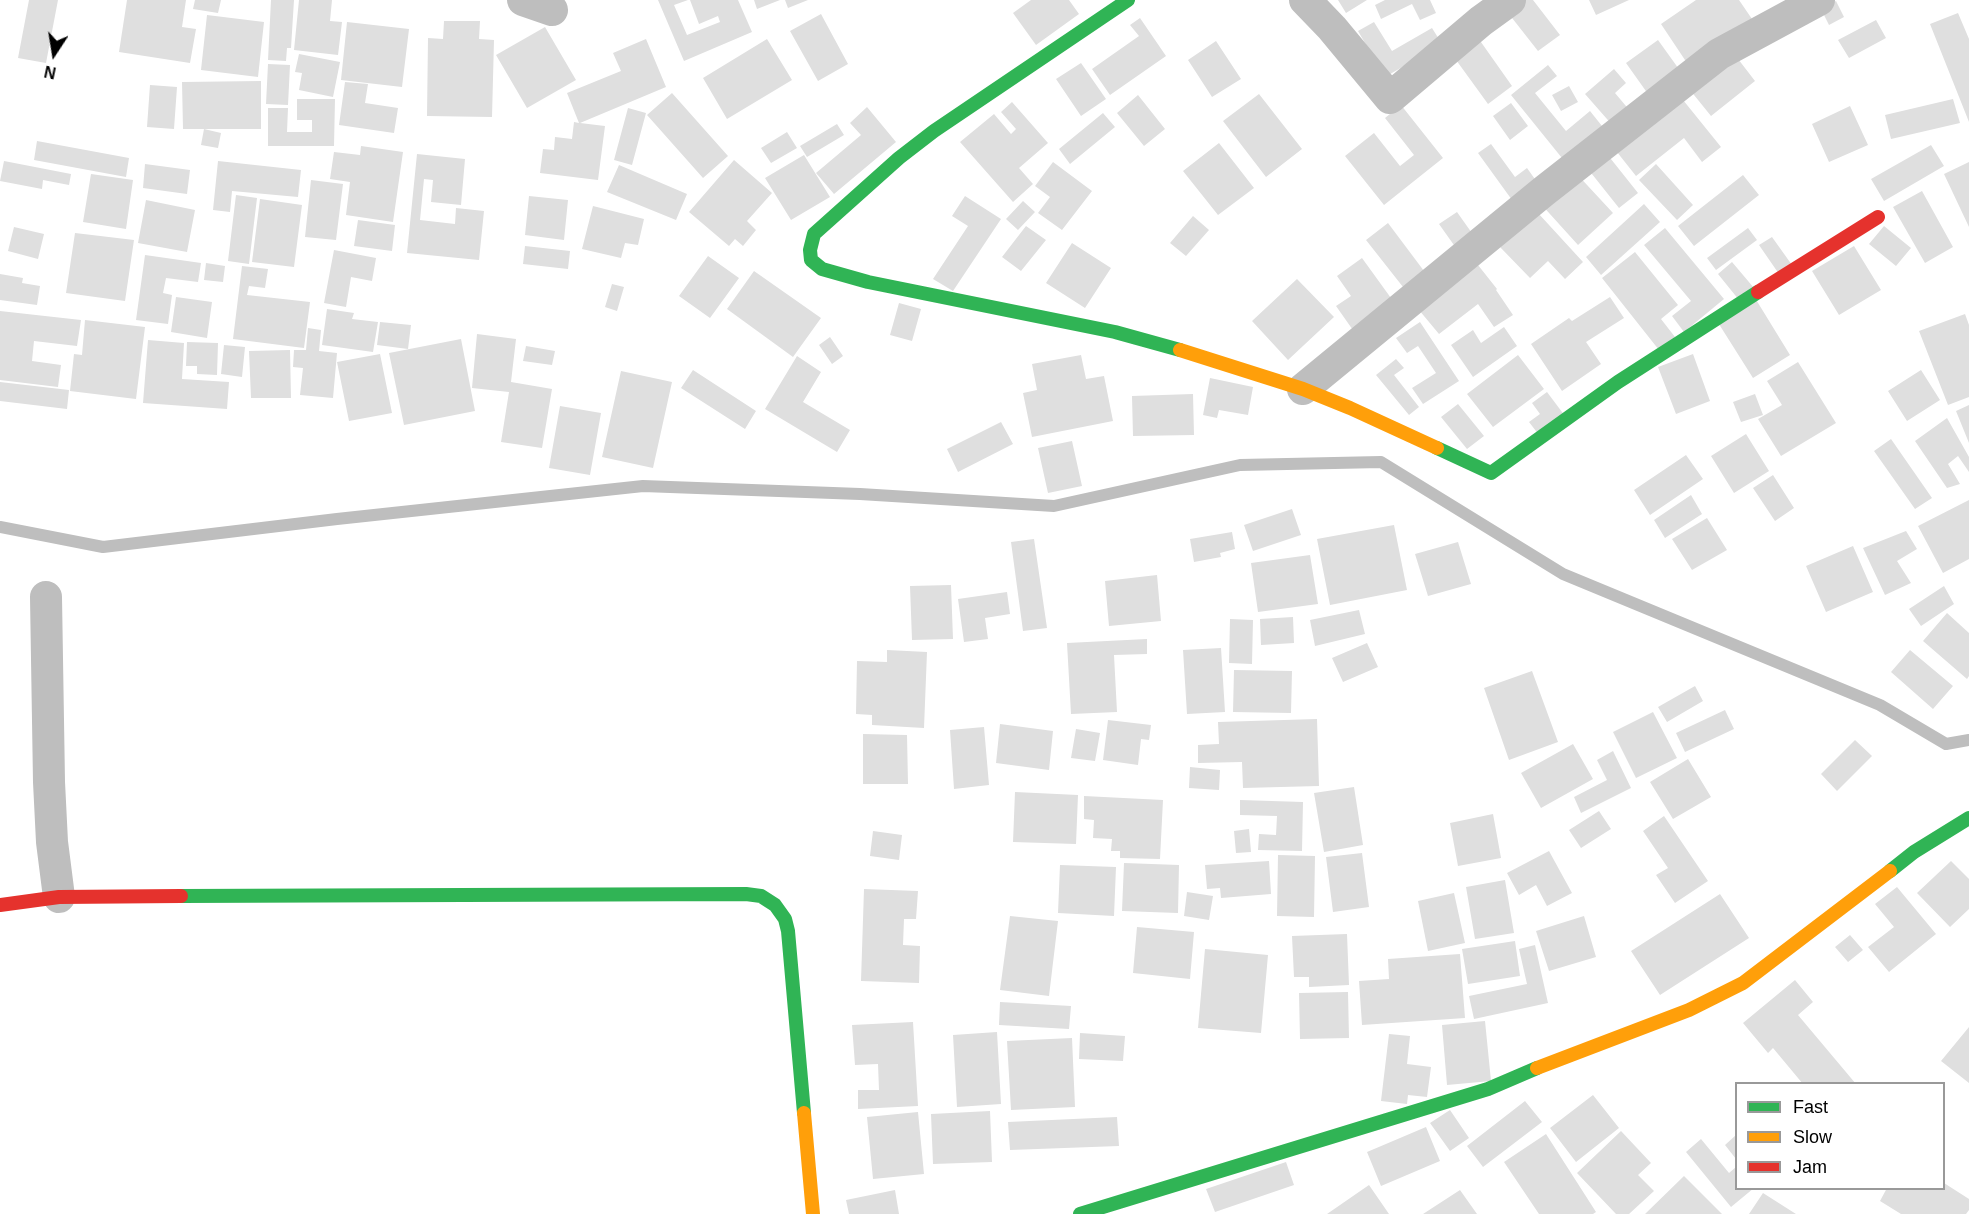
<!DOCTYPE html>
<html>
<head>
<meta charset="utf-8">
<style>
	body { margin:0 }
	#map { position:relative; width:1969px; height:1214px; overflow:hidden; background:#fff; font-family:Helvetica,sans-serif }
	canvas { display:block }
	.legend { position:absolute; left:1735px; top:1082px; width:210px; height:108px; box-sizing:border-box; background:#fff; border:2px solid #999; margin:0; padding:8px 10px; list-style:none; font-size:18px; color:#000 }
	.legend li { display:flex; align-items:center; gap:12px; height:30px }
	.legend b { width:30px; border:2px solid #999 }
	.north { position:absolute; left:24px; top:24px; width:60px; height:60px; -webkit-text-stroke:4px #fff; paint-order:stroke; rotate:192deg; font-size:16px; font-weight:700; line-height:24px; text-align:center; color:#000 }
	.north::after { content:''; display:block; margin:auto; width:21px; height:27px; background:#000; clip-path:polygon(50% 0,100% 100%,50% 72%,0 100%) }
</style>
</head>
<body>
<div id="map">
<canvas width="1969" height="1214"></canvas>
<ul class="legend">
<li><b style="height:8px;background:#30b455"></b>Fast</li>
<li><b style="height:8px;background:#ff9f0a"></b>Slow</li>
<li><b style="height:8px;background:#e5322d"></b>Jam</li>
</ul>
<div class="north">N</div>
</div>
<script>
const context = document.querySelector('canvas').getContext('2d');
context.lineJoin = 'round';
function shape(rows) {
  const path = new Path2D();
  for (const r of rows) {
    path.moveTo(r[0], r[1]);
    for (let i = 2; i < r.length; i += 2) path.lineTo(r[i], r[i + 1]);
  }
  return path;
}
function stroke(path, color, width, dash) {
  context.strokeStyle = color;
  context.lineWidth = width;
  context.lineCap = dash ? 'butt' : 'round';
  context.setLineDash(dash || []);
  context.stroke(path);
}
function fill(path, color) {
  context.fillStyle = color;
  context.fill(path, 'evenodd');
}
stroke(shape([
	[0,527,103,547,337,519,643,486,860,494,1054,506,1240,465,1381,462,1563,574,1880,705,1946,744,1969,740]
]), '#bebebe', 12);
fill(shape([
	[29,0,58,0,46,63,18,58],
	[127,0,186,0,182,27,196,29,190,63,119,52],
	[195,0,221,0,218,13,193,9],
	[271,0,294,0,291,48,287,48,286,61,268,60],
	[299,0,332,0,330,21,342,22,338,55,294,50],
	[658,0,688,0,674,5,687,35,720,22,718,16,699,24,690,0,738,0,752,32,684,61],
	[754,0,780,0,757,9],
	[785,0,808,0,788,8],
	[1031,0,1069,0,1079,14,1036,45,1013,13],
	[1338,0,1367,0,1346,13],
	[1385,0,1430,0,1436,13,1420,20,1412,4,1381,19,1375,5],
	[1517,0,1533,0,1560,35,1538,51,1505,9],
	[1589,0,1629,0,1596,15],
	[1696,0,1739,0,1752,19,1687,63,1661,24],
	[1836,1,1844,17,1829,25,1821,9],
	[1958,13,1969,39,1969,122,1930,24],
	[821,14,848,64,818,81,790,31],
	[207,15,264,22,258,77,201,70],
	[1140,18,1166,56,1110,95,1092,69,1139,36,1130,25],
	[1876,20,1886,38,1849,58,1838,40],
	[444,21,480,21,479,39,494,40,492,117,427,116,428,38,443,39],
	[347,22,409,29,402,87,341,80],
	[1374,22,1392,51,1432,28,1442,44,1385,77,1358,31],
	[545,27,576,80,527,108,496,55],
	[1476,35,1512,86,1488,104,1451,53],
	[646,39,666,87,580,123,605,126,598,180,540,173,543,149,554,150,555,137,572,139,574,122,579,123,567,93,621,71,613,53],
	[767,39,792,80,727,119,703,78],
	[1658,40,1681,72,1648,94,1626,63],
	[1216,41,1241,79,1212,97,1188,60],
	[299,54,340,62,333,97,299,90,302,73,295,72],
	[1735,55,1755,81,1711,116,1690,90],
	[1081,63,1106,99,1081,116,1056,79],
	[268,64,290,65,288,105,266,104],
	[1548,65,1557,76,1535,93,1566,131,1590,111,1606,131,1566,163,1511,95],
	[1614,69,1626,83,1615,93,1631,112,1614,127,1585,94],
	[261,81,261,129,183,129,182,82],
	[345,82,368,84,365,103,398,108,394,133,339,125],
	[150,85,177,87,174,129,147,127],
	[1569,86,1578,102,1561,111,1552,95],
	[672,93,728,156,703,178,647,115],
	[1259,94,1302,149,1266,177,1223,121],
	[1138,95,1165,129,1144,146,1117,113],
	[1679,95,1721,147,1702,162,1684,138,1636,176,1613,147],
	[297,99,335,99,334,146,268,146,268,108,288,108,287,132,312,132,312,120,297,120],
	[1953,99,1960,123,1891,139,1885,115],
	[1012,102,1048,143,1019,168,1033,184,1013,202,960,142,994,114,1011,134,1016,129,1001,112],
	[1511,103,1528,126,1510,140,1493,116],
	[1401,105,1443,158,1384,205,1345,156,1374,133,1400,166,1414,155,1385,118],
	[1850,106,1868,145,1829,162,1812,124],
	[867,107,896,142,834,194,816,173,861,135,850,123],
	[628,108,646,113,632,165,614,160],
	[1103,113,1115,127,1070,164,1059,149],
	[837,124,844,135,807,157,800,146],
	[204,129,221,133,218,148,201,145],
	[787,132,797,148,771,163,761,148],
	[37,141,129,158,126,177,34,160],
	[1219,143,1254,188,1218,215,1183,171],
	[1491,144,1515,177,1527,168,1537,182,1512,200,1478,153],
	[1931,145,1944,166,1884,201,1871,179],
	[361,146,403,152,393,222,346,215,350,182,330,179,334,152,360,155],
	[1603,149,1638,193,1619,208,1584,164],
	[417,154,465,159,461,205,431,202,433,180,424,179,420,220,455,224,456,208,484,211,479,260,407,253],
	[804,155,830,197,791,220,765,178],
	[734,160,772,193,747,221,756,230,743,246,735,239,729,246,689,212],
	[4,161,71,174,69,185,43,180,42,189,0,181],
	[218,161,301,170,298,197,232,191,230,212,213,210],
	[1053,162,1092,191,1062,230,1038,213,1050,197,1035,186],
	[1969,162,1969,227,1944,174],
	[145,164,190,170,187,194,143,188],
	[1656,164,1693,205,1677,220,1639,180],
	[619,165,687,194,676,220,607,192],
	[1575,172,1613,213,1578,245,1540,203],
	[91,174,133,180,126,229,83,222],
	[1743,175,1759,195,1694,246,1678,226],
	[311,180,343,184,336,240,305,237],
	[1922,191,1953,247,1925,263,1893,207],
	[236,195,257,198,249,264,228,261],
	[529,196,568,200,564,240,525,235],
	[965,196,1001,219,953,291,933,279,968,226,952,216],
	[260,199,302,205,294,267,252,262],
	[146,200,195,210,187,252,138,243],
	[1023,201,1035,212,1018,230,1006,219],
	[1644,204,1660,222,1601,275,1586,257],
	[593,206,644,219,638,245,625,243,621,258,582,249],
	[1457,212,1474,236,1456,248,1439,224],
	[1538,213,1583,262,1565,279,1548,261,1530,278,1500,247],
	[1193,216,1209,230,1186,256,1170,243],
	[358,220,395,225,392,251,354,246],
	[1388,223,1424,271,1403,287,1366,240],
	[1026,226,1046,240,1021,271,1002,257],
	[1884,226,1911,248,1896,266,1869,244],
	[14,227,44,234,38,259,8,251],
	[1665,228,1724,299,1684,332,1672,316,1691,301,1644,245],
	[1748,228,1757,240,1716,270,1707,258],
	[75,233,134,240,125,301,66,293],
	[1772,237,1792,265,1779,274,1759,245],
	[1072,243,1111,268,1085,308,1046,283],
	[525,246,570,251,568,269,523,264],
	[1854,246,1881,290,1839,315,1812,271],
	[334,250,376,258,372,281,351,277,346,307,324,303],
	[1635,252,1678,305,1661,319,1675,337,1659,350,1602,278],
	[145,255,201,263,198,282,166,278,163,293,172,295,168,324,136,320],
	[708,256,739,278,710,318,679,296],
	[1362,258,1396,305,1355,333,1336,306,1351,296,1337,276],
	[1732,262,1754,288,1739,300,1718,274],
	[206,263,225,266,223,282,204,280],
	[1478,265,1497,289,1496,290,1513,315,1494,327,1478,304,1439,334,1419,310],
	[242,266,268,269,265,288,249,286,247,295,310,302,304,348,233,339],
	[754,271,821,318,793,357,727,309],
	[0,274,23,278,22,283,40,286,37,305,0,300],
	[1297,279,1334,317,1288,360,1252,321],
	[612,284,624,287,617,311,605,307],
	[176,297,212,302,207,338,171,332],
	[1610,297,1624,318,1586,342,1601,364,1562,391,1531,344,1569,318,1572,321],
	[1755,298,1790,355,1753,378,1717,321],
	[899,303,921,309,912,341,890,335],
	[327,309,354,313,352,319,378,322,373,352,322,345],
	[0,311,81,320,77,346,34,341,32,361,61,365,58,387,0,380],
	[1965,314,1969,325,1969,397,1948,405,1919,331],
	[85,320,145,327,136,399,70,391,74,354,82,355],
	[380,322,411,325,408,349,377,345],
	[1420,322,1459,381,1423,404,1412,388,1436,373,1418,346,1407,353,1396,338],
	[1504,327,1517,346,1473,377,1451,345,1473,330,1481,343],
	[308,328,321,330,319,351,337,353,333,398,300,395,303,368,293,367,294,350,306,350],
	[477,334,516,339,511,382,552,389,542,448,501,442,509,392,472,388],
	[830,337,843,356,832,364,819,345],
	[461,339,475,411,404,425,389,353],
	[148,340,184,343,182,379,229,382,227,409,143,403],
	[187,342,218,343,217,375,197,374,197,366,186,366],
	[224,345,245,347,242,377,221,374],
	[526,346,555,351,552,365,523,361],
	[290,350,291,398,251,398,249,351],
	[380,354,392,413,349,421,337,362],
	[1693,354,1710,401,1676,414,1658,367],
	[1081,355,1086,379,1104,376,1113,421,1032,437,1023,393,1037,390,1032,364],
	[1518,355,1544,389,1493,427,1467,394],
	[797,356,821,372,803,402,850,430,837,452,765,409],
	[1396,359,1404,368,1394,375,1419,407,1409,415,1376,375],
	[1798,362,1836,423,1781,456,1758,419,1782,405,1767,381],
	[693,370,756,411,745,429,681,388],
	[1921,370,1940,400,1907,421,1888,391],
	[621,371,672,382,653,468,602,457],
	[1210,378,1253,387,1248,415,1219,410,1217,418,1203,415],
	[0,382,69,390,67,409,0,401],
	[1547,392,1565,416,1539,435,1529,422,1540,414,1532,403],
	[1193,394,1194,435,1133,436,1132,396],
	[1755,394,1763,415,1741,422,1733,402],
	[1458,404,1484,436,1467,449,1441,417],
	[1969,405,1969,443,1956,411],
	[560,406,601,413,590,475,549,468],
	[1947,418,1969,457,1969,472,1958,456,1948,464,1960,484,1947,488,1915,441],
	[1001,422,1013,444,958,472,947,449],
	[1746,434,1769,471,1734,493,1711,456],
	[1891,439,1932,498,1915,509,1874,451],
	[1072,441,1082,486,1048,493,1038,448],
	[1686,455,1703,479,1650,515,1634,490],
	[1773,475,1794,508,1775,521,1753,488],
	[1691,495,1702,514,1665,538,1654,520],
	[1969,500,1969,559,1943,573,1918,526],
	[1292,509,1301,535,1253,551,1244,525],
	[1707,518,1727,550,1692,570,1672,539],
	[1394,525,1407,590,1330,605,1317,539],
	[1906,531,1917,549,1897,561,1911,583,1885,595,1863,548],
	[1232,532,1235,549,1220,553,1221,557,1194,562,1190,539],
	[1034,539,1047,628,1023,631,1011,542],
	[1458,542,1471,584,1428,596,1415,554],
	[1853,546,1873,592,1826,612,1806,566],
	[1310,555,1318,604,1258,612,1251,563],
	[1157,575,1161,621,1109,626,1105,581],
	[951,585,953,639,912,640,910,586],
	[1944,586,1954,604,1921,626,1909,609],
	[1007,592,1010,614,985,618,988,639,964,642,958,599],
	[1359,610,1365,634,1315,646,1310,620],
	[1947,613,1969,633,1969,676,1967,679,1923,641],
	[1293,617,1294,643,1261,645,1260,619],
	[1230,619,1253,620,1252,664,1229,663],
	[1147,639,1147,654,1114,655,1117,712,1071,714,1067,643],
	[1367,643,1378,667,1343,682,1332,658],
	[1221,648,1225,712,1187,714,1183,650],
	[887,650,927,652,924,728,872,725,872,715,856,714,857,661,887,662],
	[1910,650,1953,686,1933,709,1891,672],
	[1234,670,1292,671,1291,713,1233,712],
	[1532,671,1558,742,1509,760,1484,688],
	[1695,686,1703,701,1667,722,1658,707],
	[1725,710,1734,729,1685,752,1676,733],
	[1653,712,1677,758,1636,778,1613,732],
	[1317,719,1319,786,1243,788,1242,762,1198,763,1198,745,1219,744,1218,722],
	[1108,720,1151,725,1149,740,1141,739,1138,765,1103,760],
	[1000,724,1053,731,1049,770,996,763],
	[984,727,989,785,954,789,950,730],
	[1076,729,1100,733,1095,761,1071,758],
	[863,734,907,735,908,784,863,784],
	[1855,740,1872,756,1837,791,1821,774],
	[1573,744,1593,779,1541,808,1521,773],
	[1613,751,1631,788,1581,813,1574,797,1607,780,1597,760],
	[1688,759,1711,797,1673,819,1650,782],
	[1190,767,1220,770,1219,790,1189,788],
	[1354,787,1363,845,1324,852,1314,793],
	[1015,792,1078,795,1076,844,1013,842],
	[1084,796,1163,800,1160,859,1120,858,1120,851,1111,851,1112,839,1093,838,1094,820,1084,819],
	[1240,800,1303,802,1302,851,1258,850,1259,834,1276,835,1277,816,1240,815],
	[1599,811,1611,829,1581,848,1569,830],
	[1493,814,1501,858,1458,866,1450,823],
	[1664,816,1708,881,1675,903,1656,875,1668,868,1643,831],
	[1249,829,1251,852,1236,853,1234,831],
	[873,831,902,835,899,860,870,856],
	[1549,851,1572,893,1547,906,1536,885,1519,895,1507,873],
	[1362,853,1369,907,1333,912,1326,857],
	[1278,855,1315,856,1314,917,1277,916],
	[1269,861,1271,894,1221,898,1220,888,1207,889,1205,865],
	[1951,861,1969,879,1969,909,1950,927,1917,893],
	[1124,863,1179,865,1178,913,1122,911],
	[1060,865,1116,867,1114,916,1058,913],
	[1505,880,1514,933,1475,939,1466,887],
	[1897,887,1936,934,1889,972,1868,947,1894,927,1875,904],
	[864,889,918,891,916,919,904,919,903,945,920,946,919,983,861,981],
	[1187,892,1213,896,1209,920,1184,916],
	[1454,893,1465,943,1428,951,1418,901],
	[1720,894,1749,938,1660,995,1631,951],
	[1010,916,1058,921,1049,996,1000,990],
	[1584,916,1596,957,1549,971,1536,931],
	[1137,927,1194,932,1190,979,1133,973],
	[1347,934,1349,985,1309,987,1309,977,1294,977,1292,936],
	[1850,935,1863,950,1848,962,1835,947],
	[1515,941,1520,976,1468,984,1462,949],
	[1535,945,1548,1003,1474,1019,1469,996,1527,984,1519,949],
	[1205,949,1268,955,1261,1033,1198,1028],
	[1460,954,1465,1018,1362,1025,1359,981,1389,979,1388,959],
	[1795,980,1813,1002,1798,1015,1856,1084,1803,1084,1773,1048,1768,1053,1743,1023],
	[1348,992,1349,1038,1300,1039,1299,993],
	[1000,1002,1071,1006,1069,1029,999,1025],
	[1485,1021,1491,1081,1447,1085,1442,1025],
	[913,1022,918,1106,858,1109,858,1090,879,1090,878,1064,855,1065,852,1025],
	[1969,1027,1969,1083,1941,1061],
	[997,1032,1001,1104,957,1107,953,1035],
	[1080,1033,1125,1036,1123,1061,1079,1059],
	[1389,1034,1410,1036,1407,1064,1431,1067,1427,1097,1408,1095,1407,1104,1381,1101],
	[1072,1038,1075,1107,1011,1110,1007,1041],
	[1593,1095,1619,1128,1576,1162,1550,1128],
	[1525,1101,1542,1122,1483,1167,1467,1146],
	[1450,1110,1469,1138,1450,1151,1430,1123],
	[990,1111,992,1162,933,1164,931,1114],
	[918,1112,924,1174,873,1179,867,1117],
	[1117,1117,1119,1146,1010,1150,1008,1122],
	[1426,1127,1440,1161,1381,1186,1367,1152],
	[1621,1131,1651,1163,1638,1175,1654,1191,1629,1214,1616,1214,1577,1173],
	[1546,1134,1596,1212,1593,1214,1539,1214,1504,1162],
	[1736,1135,1736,1159,1725,1145],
	[1701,1139,1729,1173,1736,1167,1736,1188,1754,1188,1731,1207,1686,1152],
	[1286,1162,1294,1185,1215,1212,1206,1189],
	[1684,1176,1722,1214,1645,1214],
	[1944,1183,1969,1199,1969,1210,1966,1214,1901,1214,1880,1201,1887,1188,1944,1188],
	[1369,1185,1389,1214,1327,1214],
	[895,1190,899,1214,849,1214,846,1200],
	[1460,1190,1477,1214,1423,1214],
	[1763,1193,1796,1214,1749,1214]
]), '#dfdfdf');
stroke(shape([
	[523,0,552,10],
	[1305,0,1332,28,1390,98,1481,21,1510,0],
	[1303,389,1544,191,1719,54,1819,0],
	[46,597,49,782,52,842,59,897]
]), '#bebebe', 32);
stroke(shape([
	[1128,0,934,131,899,158,814,234,810,250,811,260,822,269,868,282,1115,332,1180,350],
	[1437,448,1491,473,1618,382,1758,292],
	[1890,871,1914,852,1969,818],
	[181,896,746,894,761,896,775,905,785,919,788,931,804,1113],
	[1080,1214,1488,1089,1537,1068]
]), '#30b455', 14);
stroke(shape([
	[1180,350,1303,389,1350,408,1437,448],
	[1537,1068,1689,1010,1743,983,1890,871],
	[804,1113,813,1214]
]), '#ff9f0a', 14);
stroke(shape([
	[1758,292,1878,217],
	[0,905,59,897,181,896]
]), '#e5322d', 14);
</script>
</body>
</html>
